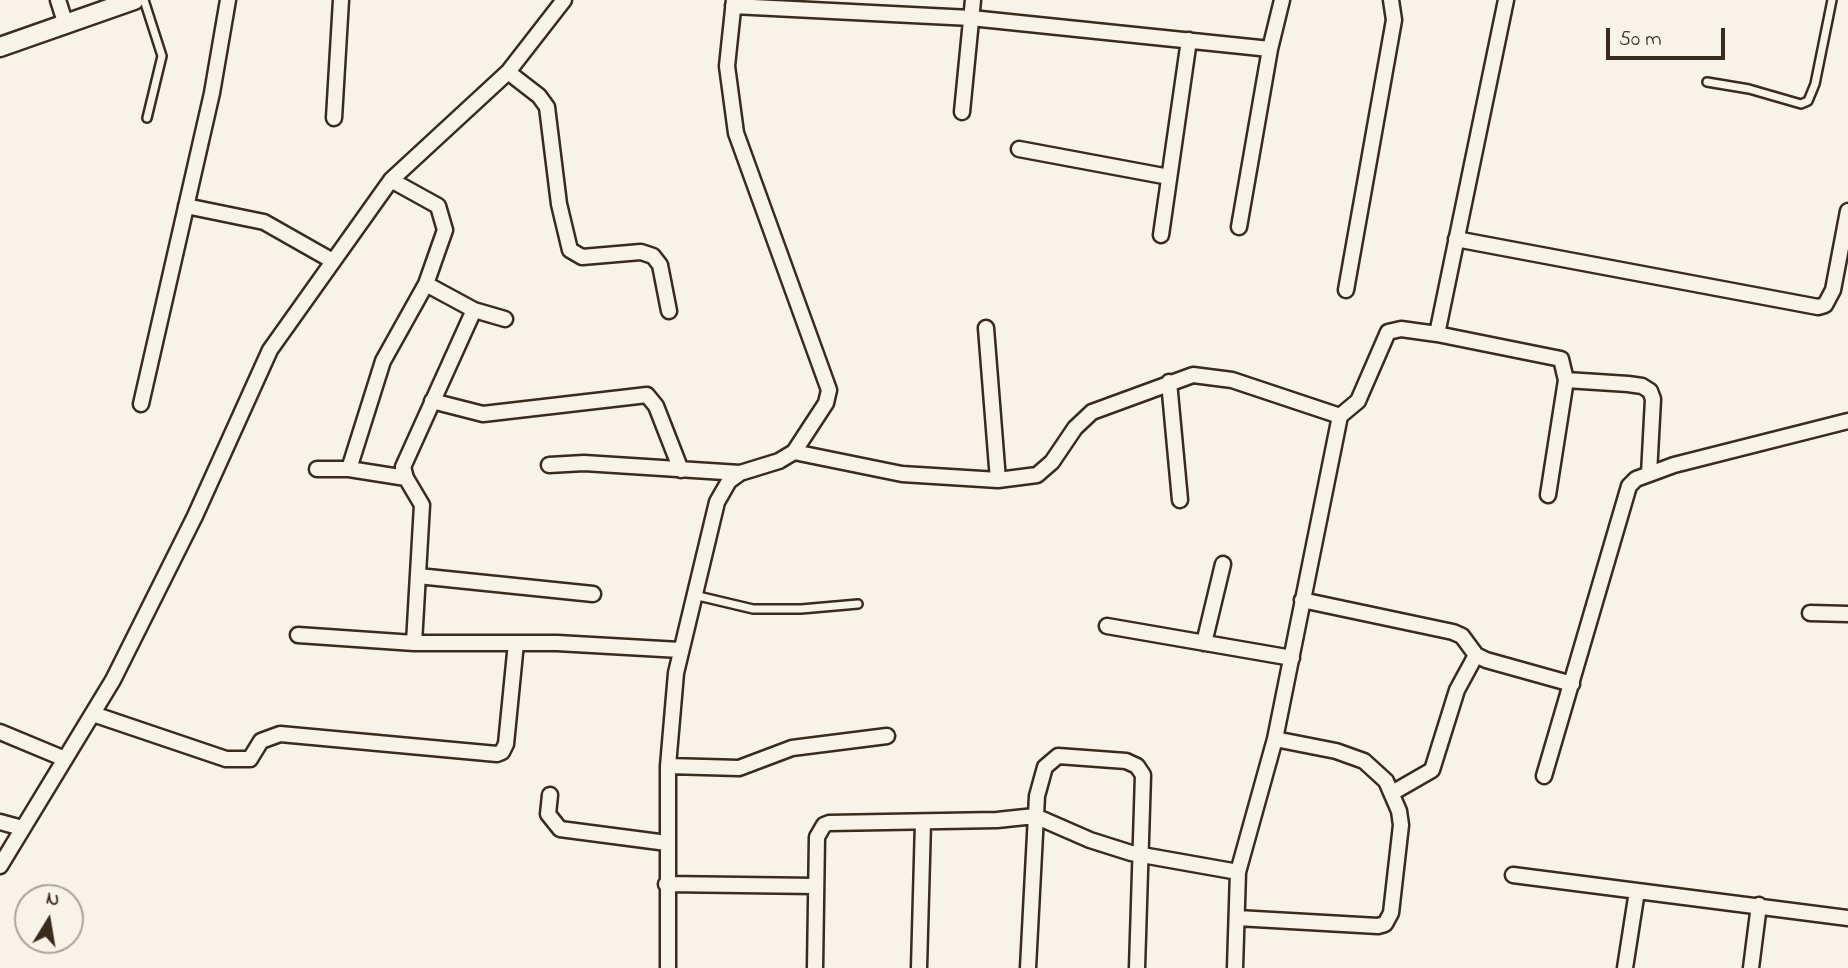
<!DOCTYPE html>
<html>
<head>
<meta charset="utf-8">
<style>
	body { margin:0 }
	#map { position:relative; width:1848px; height:968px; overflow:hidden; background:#f7f3e8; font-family:"Indie Flower",sans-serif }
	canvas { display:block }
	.north { position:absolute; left:14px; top:884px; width:70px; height:70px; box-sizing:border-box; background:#f7f3e8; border:2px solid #aca397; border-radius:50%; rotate:11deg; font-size:19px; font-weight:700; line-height:28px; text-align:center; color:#3b2a1e }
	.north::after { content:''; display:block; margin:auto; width:24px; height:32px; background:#3b2a1e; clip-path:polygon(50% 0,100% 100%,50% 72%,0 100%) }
	.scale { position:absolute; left:1606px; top:28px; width:119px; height:32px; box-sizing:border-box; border:4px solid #3b2a1e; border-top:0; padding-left:9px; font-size:21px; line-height:24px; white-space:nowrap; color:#3b2a1e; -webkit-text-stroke:5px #f7f3e8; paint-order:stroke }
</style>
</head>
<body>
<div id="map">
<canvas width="1848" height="968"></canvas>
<div class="north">N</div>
<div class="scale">50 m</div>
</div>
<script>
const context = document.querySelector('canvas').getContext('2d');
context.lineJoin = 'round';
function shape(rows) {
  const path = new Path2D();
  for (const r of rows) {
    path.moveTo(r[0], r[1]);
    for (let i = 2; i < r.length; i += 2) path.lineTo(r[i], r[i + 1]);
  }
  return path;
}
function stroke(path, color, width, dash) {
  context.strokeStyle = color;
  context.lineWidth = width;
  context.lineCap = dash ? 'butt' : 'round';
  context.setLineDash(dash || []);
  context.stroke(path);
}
const service = shape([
	[144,0,162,56,147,118],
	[1707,82,1749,89,1801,104,1808,101,1815,84,1832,0],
	[694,595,753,609,801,609,858,604]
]);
const minor = shape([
	[58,0,66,25],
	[1506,0,1437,334,1561,359,1566,380,1548,495],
	[733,6,971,18,1270,49],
	[508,72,539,96,547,107,559,204,570,250,582,257,641,252,653,256,660,265,669,311],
	[962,112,973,0],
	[334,118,341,0],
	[1019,149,1169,177],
	[186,206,264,222,331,260],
	[1239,227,1270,49,1282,0],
	[1161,235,1189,40],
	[1456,239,1818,307,1825,305,1833,290,1848,211],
	[426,284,474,310,505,319],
	[1346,290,1394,20,1391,0],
	[986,328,998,480],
	[1566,380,1628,384,1642,386,1650,391,1653,399,1649,474],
	[1169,382,1180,500],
	[432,401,483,414,647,395,656,406,681,470],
	[141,404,212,93,228,0],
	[1340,416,1358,401,1388,332,1401,329,1437,334],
	[794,452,902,474,998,480,1037,475,1052,462,1075,428,1092,412,1193,375,1232,380,1340,416,1275,739,1238,872,1235,968],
	[549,465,584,463,740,473],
	[317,469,349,469,406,478],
	[349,469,383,361,426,284,445,230,438,206,391,180],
	[418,576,593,594],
	[1302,600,1453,632,1462,636,1476,655,1486,660,1572,684],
	[1810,613,1848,614],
	[1107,626,1292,658],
	[298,635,414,643,557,643,680,650],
	[414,643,422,505,406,478,403,467,474,310],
	[1204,643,1223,564],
	[93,714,226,759,250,759,261,741,280,734,497,754,502,752,506,744,516,643],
	[0,732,65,759],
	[668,766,739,768,792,748,887,736],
	[1544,776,1629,486,1636,479,1674,465,1848,421],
	[1392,793,1432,770,1457,690,1476,655],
	[550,795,548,814,560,829,667,843],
	[0,822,22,828],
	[0,866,113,680,195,516,270,350,391,180,508,72,564,0],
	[1513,875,1848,918],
	[666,884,815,886],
	[1237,918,1378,926,1385,924,1391,913,1401,825,1399,811,1386,781,1364,761,1336,751,1275,739],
	[668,968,668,766,676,673,717,502,729,481,740,473,779,461,794,452,826,403,829,390,736,133,727,66,734,0],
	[815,968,817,837,824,825,829,823,997,820,1035,816,1090,840,1131,853,1238,872],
	[919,968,923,822],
	[1028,968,1037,796,1045,767,1058,756,1126,761,1137,766,1143,775,1137,968],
	[1625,968,1637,891],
	[1751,968,1759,905]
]);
const tertiary = shape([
	[0,47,134,0]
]);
stroke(service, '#3b2a1e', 12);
stroke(minor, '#3b2a1e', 19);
stroke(tertiary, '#3b2a1e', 23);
stroke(service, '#f7f3e8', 7);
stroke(minor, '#f7f3e8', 14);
stroke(tertiary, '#f7f3e8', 18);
</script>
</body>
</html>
